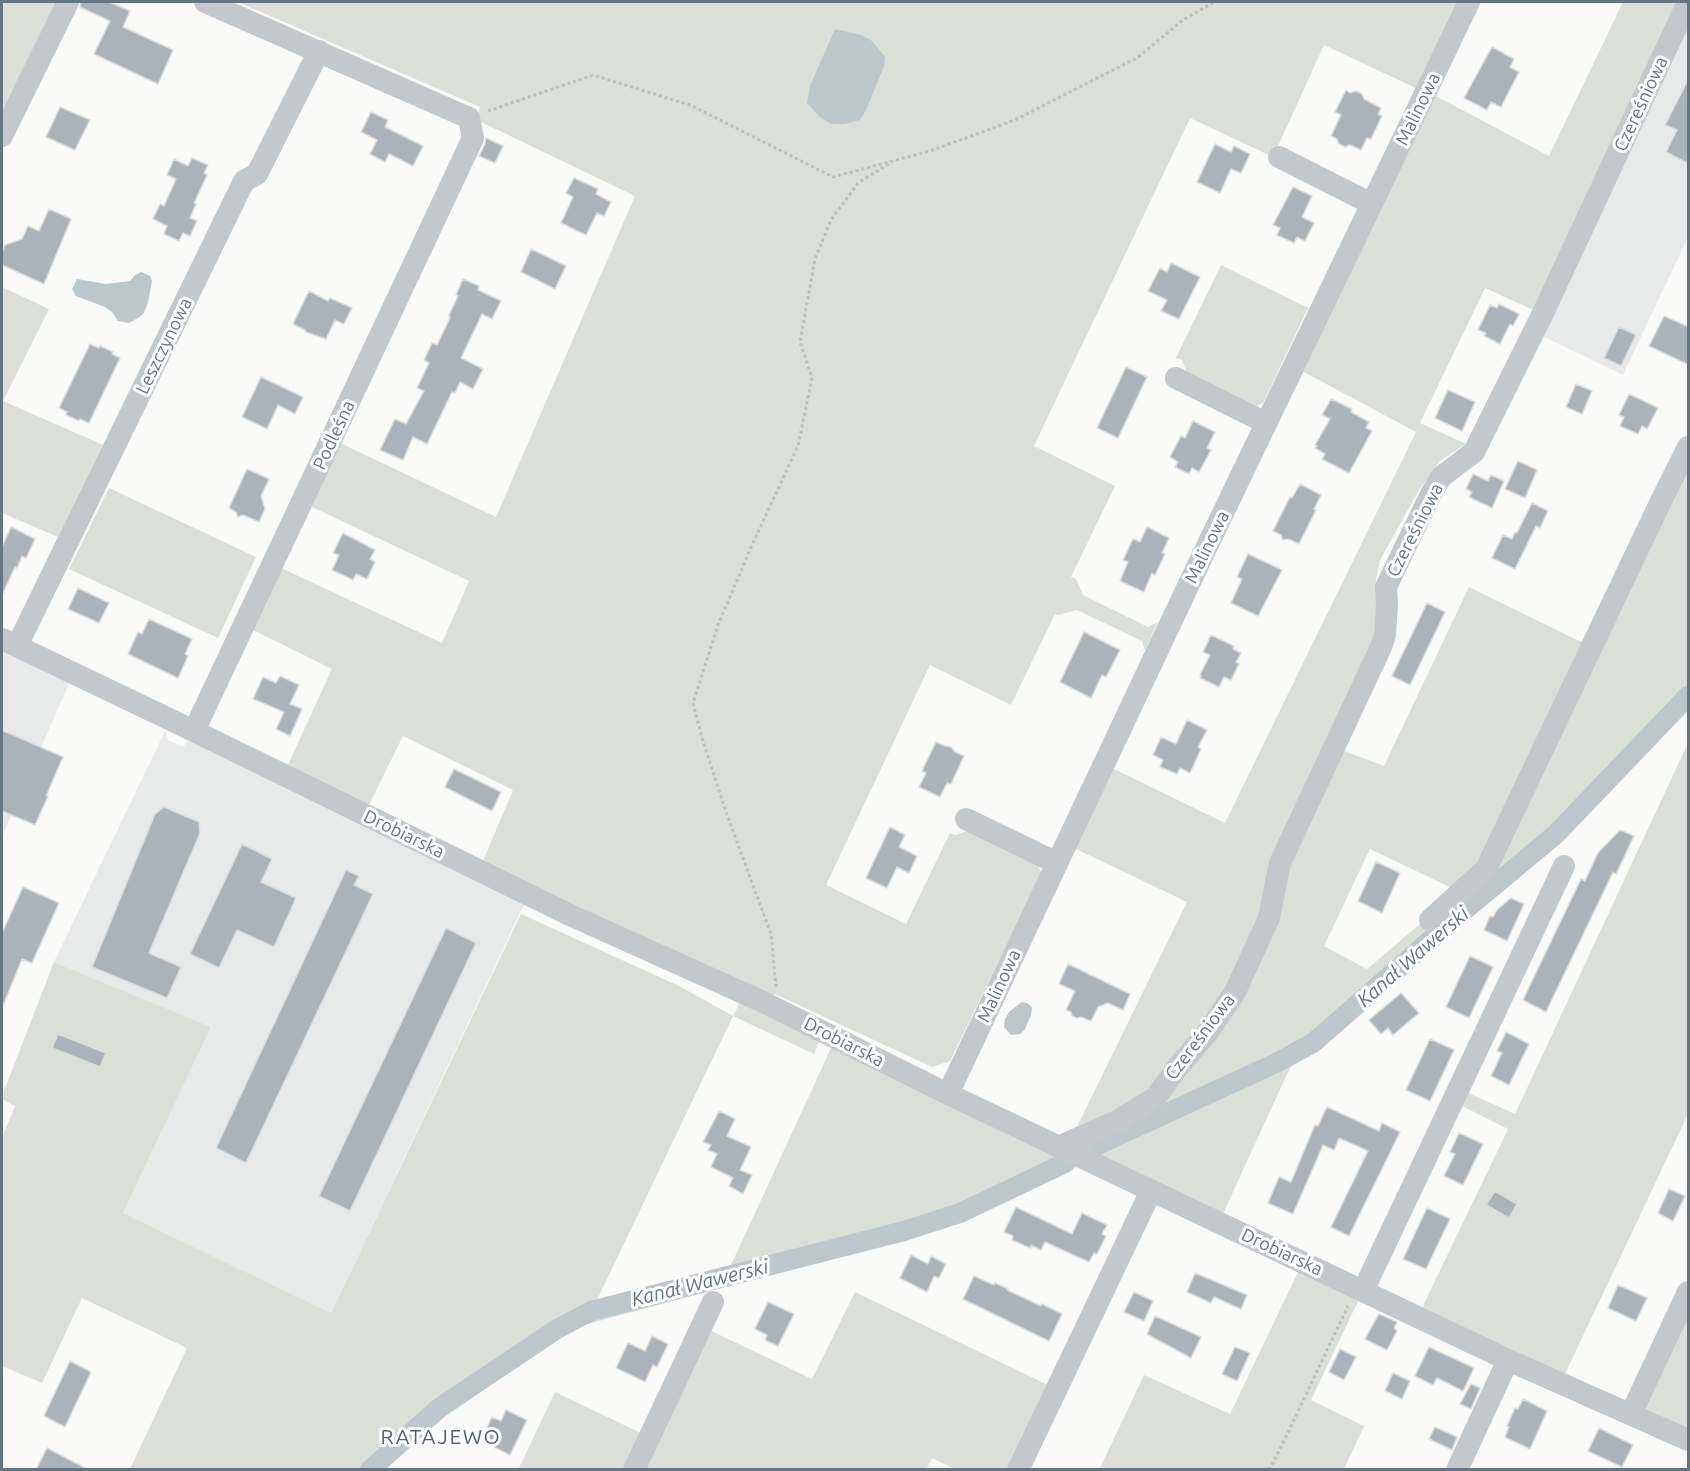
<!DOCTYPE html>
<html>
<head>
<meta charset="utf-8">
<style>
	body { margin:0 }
	#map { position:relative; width:1690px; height:1471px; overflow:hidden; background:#fafaf8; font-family:Ubuntu,sans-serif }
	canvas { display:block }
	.frame { position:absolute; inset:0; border:3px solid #657683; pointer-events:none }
</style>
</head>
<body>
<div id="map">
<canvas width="1690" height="1471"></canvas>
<div class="frame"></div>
</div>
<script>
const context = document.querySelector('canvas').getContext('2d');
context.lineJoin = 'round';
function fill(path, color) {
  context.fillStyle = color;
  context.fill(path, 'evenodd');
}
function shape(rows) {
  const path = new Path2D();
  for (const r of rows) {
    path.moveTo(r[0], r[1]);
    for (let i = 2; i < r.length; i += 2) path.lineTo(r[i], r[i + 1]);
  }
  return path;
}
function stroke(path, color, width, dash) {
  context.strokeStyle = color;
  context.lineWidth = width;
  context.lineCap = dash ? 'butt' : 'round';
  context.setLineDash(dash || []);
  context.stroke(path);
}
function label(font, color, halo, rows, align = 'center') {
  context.font = font + ' Ubuntu,sans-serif';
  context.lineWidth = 6;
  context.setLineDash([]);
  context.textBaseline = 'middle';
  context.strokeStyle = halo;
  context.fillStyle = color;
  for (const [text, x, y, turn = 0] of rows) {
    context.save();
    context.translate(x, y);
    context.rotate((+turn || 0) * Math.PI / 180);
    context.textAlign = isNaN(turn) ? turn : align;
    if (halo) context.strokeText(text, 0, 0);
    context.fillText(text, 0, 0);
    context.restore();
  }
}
fill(shape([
	[1688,21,1688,237,1623,375,1538,334],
	[2,647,71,679,2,837],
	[165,731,168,740,184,747,186,742,192,740,527,898,331,1313,123,1213,211,1027,54,962]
]), '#e8e9e9');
fill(shape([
	[2,2,61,2,2,121],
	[238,2,1458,2,1416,88,1324,45,1273,157,1190,118,1034,446,1115,486,1071,577,1076,579,1083,595,1148,627,1158,622,1145,651,1142,641,1077,610,1058,615,1055,614,1011,705,930,665,826,885,906,924,950,833,955,835,973,829,1037,861,1041,873,950,1061,932,1067,775,994,770,1000,483,861,513,790,403,736,368,807,286,769,332,669,251,629,281,568,442,643,469,581,310,506,340,443,496,517,635,196,477,120,480,107],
	[1623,2,1682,2,1536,311,1485,288,1420,423,1466,444,1440,461,1419,490,1380,560,1376,580,1377,631,1267,896,1237,977,1157,1086,1073,1135,1187,902,1074,848,1112,768,1225,823,1416,432,1302,371,1434,95,1549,156],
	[1221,265,1308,308,1263,403,1252,408,1188,376,1182,360,1176,358],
	[2,287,49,309,3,401,103,445,58,537,2,513,2,404,3,401,2,400],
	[1688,462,1688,704,1556,841,1315,1049,1294,1059,1221,1218,1076,1146,1186,1068,1282,884,1339,749,1384,766,1469,587,1585,644,1475,870,1456,890,1370,849,1324,946,1367,969,1426,919,1488,876],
	[109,488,256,557,218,638,69,569],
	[1688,743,1688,1114,1564,1376,1422,1308,1508,1129,1458,1104,1464,1091,1515,1114],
	[521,914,679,986,733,1016,741,1000,820,1040,814,1054,733,1016,597,1300,731,1265,832,1046,1079,1166,951,1225,877,1246,573,1328,446,1416,381,1469,130,1469,187,1348,82,1298,42,1383,2,1366,2,1138,15,1106,2,1099,2,1096,54,962,211,1027,123,1213,331,1313],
	[1300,1268,1360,1297,1311,1400,1364,1426,1344,1469,1099,1470,1144,1375,1230,1414],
	[855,1292,1050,1386,1009,1469,955,1469,932,1458,926,1470,639,1470,705,1328,812,1379],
	[1688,1307,1688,1435,1644,1408],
	[555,1392,643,1434,626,1469,518,1470]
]), '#dadfd7');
fill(shape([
	[835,29,861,35,872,41,885,57,884,66,866,110,860,120,845,124,831,124,820,117,807,103,810,86],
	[141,272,150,276,152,281,148,302,144,313,138,318,129,323,118,321,112,312,105,307,76,296,72,289,77,279,106,284,130,281,135,275],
	[1022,1002,1027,1003,1032,1007,1031,1015,1025,1029,1020,1034,1011,1035,1004,1027,1005,1019,1009,1012]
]), '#bbc7cb');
stroke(shape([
	[1089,1149,1276,1063,1313,1043,1466,909,1556,834,1688,696],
	[370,1470,439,1408,557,1329,591,1311,904,1231,960,1213,1065,1163]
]), '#bbc7cb', 20);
const building = shape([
	[81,2,109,2,130,11,123,27,173,50,158,84,94,54,110,21,80,7,81,2],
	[1492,47,1514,59,1510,67,1519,72,1501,107,1491,102,1487,110,1464,98,1492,47],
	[1689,78,1689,164,1666,152,1677,130,1665,125,1689,78],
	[1346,90,1350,93,1356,91,1362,94,1364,99,1381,108,1378,114,1382,116,1371,139,1367,138,1361,150,1350,145,1345,147,1339,144,1337,139,1331,136,1341,115,1335,112,1346,90],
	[60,107,90,120,75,150,46,137,60,107],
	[371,112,388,120,385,127,423,146,413,166,389,154,385,162,370,154,377,140,361,132,371,112],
	[486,138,503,146,495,163,479,156,485,144,486,138],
	[1215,144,1231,152,1234,146,1250,154,1241,173,1231,169,1220,193,1197,182,1215,144],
	[192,158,208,165,204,173,207,175,194,203,196,204,190,218,197,221,190,236,183,233,179,241,164,234,167,226,153,219,160,204,164,206,176,179,167,175,174,159,188,166,192,158],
	[574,178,598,189,596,194,611,202,604,216,597,213,586,235,561,223,573,197,566,193,574,178],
	[1293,187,1312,196,1302,217,1314,223,1305,241,1297,237,1294,243,1277,235,1280,228,1273,225,1293,187],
	[49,209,71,219,44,284,2,265,2,254,5,245,22,239,28,226,39,231,49,209],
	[531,249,566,266,555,289,521,272,531,249],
	[1171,263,1200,277,1179,319,1161,311,1167,300,1148,291,1160,268,1167,272,1171,263],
	[463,279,479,286,478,290,501,301,492,319,482,314,461,358,483,369,473,389,460,382,455,393,452,392,427,444,413,437,403,460,380,450,395,419,406,424,424,391,417,388,429,363,424,360,432,343,437,345,450,318,449,315,458,296,456,295,463,279],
	[309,291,328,301,330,298,352,308,344,324,335,320,326,339,306,332,305,330,293,324,309,291],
	[1499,304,1519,314,1513,326,1510,324,1500,344,1484,336,1486,333,1478,330,1490,305,1497,308,1499,304],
	[1664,316,1689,327,1689,365,1649,346,1664,316],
	[1619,327,1636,335,1621,366,1604,358,1619,327],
	[90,344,99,348,100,346,113,352,112,354,120,358,89,423,80,419,79,421,66,415,67,412,59,408,90,344],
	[1126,367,1147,377,1118,438,1097,428,1126,367],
	[261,377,303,397,295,414,278,405,267,429,242,417,261,377],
	[1576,384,1592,391,1582,414,1566,407,1576,384],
	[1448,390,1475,402,1462,431,1435,418,1448,390],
	[1629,394,1658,408,1647,429,1642,426,1638,434,1620,426,1624,417,1619,415,1629,394],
	[1331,399,1352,409,1351,412,1369,422,1366,428,1372,431,1349,473,1322,459,1325,454,1315,448,1317,446,1315,445,1330,419,1322,415,1331,399],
	[1193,421,1215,432,1207,448,1211,450,1199,472,1192,468,1189,474,1175,467,1178,462,1170,457,1181,436,1185,438,1193,421],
	[1518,461,1537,470,1525,498,1505,489,1518,461],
	[247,469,269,479,261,496,265,509,259,522,243,515,238,517,236,512,229,508,247,469],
	[1473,474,1488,481,1491,475,1504,481,1492,508,1469,497,1472,492,1466,489,1473,474],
	[1300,484,1321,495,1314,509,1316,510,1299,544,1289,539,1283,540,1281,535,1273,531,1290,497,1292,498,1300,484],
	[1532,503,1548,511,1540,528,1536,526,1515,569,1492,558,1503,535,1512,539,1515,532,1517,533,1532,503],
	[11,527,35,539,26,558,22,556,17,568,15,567,2,595,2,547,11,527],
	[1147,527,1169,538,1162,553,1165,554,1155,575,1152,573,1144,592,1120,581,1128,562,1123,560,1133,539,1140,542,1147,527],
	[343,533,375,550,370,559,375,562,367,579,356,574,353,580,332,570,339,555,333,553,343,533],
	[1248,554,1282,570,1258,616,1231,603,1242,579,1237,577,1248,554],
	[78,588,109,603,99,623,68,609,78,588],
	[1427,603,1445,612,1410,685,1392,676,1427,603],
	[149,619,192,639,185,654,188,656,178,678,128,654,138,632,142,634,149,619],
	[1084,632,1120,650,1106,677,1102,675,1091,698,1060,682,1084,632],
	[1211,635,1234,646,1233,649,1241,653,1236,662,1239,664,1231,680,1224,677,1219,687,1200,678,1201,676,1200,675,1210,655,1203,652,1211,635],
	[280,676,299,685,290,704,302,709,290,736,276,729,284,712,253,699,263,677,276,683,280,676],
	[1187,720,1207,730,1198,747,1201,749,1190,773,1180,768,1177,774,1160,767,1163,760,1153,755,1161,737,1176,744,1187,720],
	[2,730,63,757,46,796,48,796,35,825,2,811,2,730],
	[936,742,945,746,951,747,955,752,964,756,951,784,947,783,940,797,919,787,926,773,922,771,936,742],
	[454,769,501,792,492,811,445,787,454,769],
	[164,807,199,822,200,833,149,953,181,967,167,998,92,967,155,814,164,807],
	[890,827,905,835,899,847,917,856,909,873,897,867,887,888,866,878,890,827],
	[1620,830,1634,836,1616,874,1613,872,1546,1012,1523,1000,1581,879,1585,881,1598,853,1620,830],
	[242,844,272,859,261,882,296,898,274,947,237,930,219,968,190,954,242,844],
	[1376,862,1400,873,1382,913,1358,901,1376,862],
	[346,870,359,876,354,885,373,894,246,1163,216,1148,346,870],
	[23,887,59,903,32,963,22,959,2,1008,2,933,23,887],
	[1511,898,1524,904,1507,941,1484,930,1490,916,1493,917,1497,910,1511,898],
	[446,928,476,943,350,1211,319,1196,446,928],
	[1470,956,1493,967,1469,1018,1446,1007,1470,956],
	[1068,964,1130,994,1123,1010,1108,1003,1098,1007,1091,1021,1081,1017,1077,1018,1072,1016,1071,1012,1066,1010,1075,991,1059,984,1068,964],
	[1401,993,1419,1013,1393,1035,1388,1028,1381,1034,1369,1020,1401,993],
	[1506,1032,1529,1044,1509,1085,1491,1076,1502,1053,1497,1051,1506,1032],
	[58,1034,106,1053,100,1067,52,1048,58,1034],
	[1430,1039,1454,1050,1430,1101,1406,1090,1430,1039],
	[1327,1107,1379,1131,1382,1123,1400,1132,1349,1236,1331,1227,1368,1151,1339,1138,1334,1150,1323,1145,1293,1214,1268,1203,1279,1177,1291,1182,1315,1125,1318,1126,1327,1107],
	[719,1111,735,1119,727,1136,751,1147,740,1170,752,1175,743,1194,729,1186,733,1178,711,1167,717,1154,708,1150,711,1145,703,1142,719,1111],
	[1459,1133,1483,1144,1463,1185,1444,1176,1455,1154,1450,1152,1459,1133],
	[1669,1189,1685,1196,1673,1221,1658,1213,1669,1189],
	[1495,1191,1517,1204,1509,1218,1486,1205,1495,1191],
	[1016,1207,1072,1234,1082,1213,1107,1225,1102,1234,1106,1236,1097,1254,1094,1253,1089,1262,1045,1242,1041,1250,1031,1245,1030,1248,1012,1240,1013,1236,1004,1232,1016,1207],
	[1427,1208,1450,1219,1426,1269,1403,1259,1427,1208],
	[911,1255,928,1264,931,1256,946,1264,939,1278,934,1276,927,1292,900,1278,911,1255],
	[1195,1273,1247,1295,1241,1309,1214,1297,1211,1303,1187,1292,1195,1273],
	[974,1276,994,1285,995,1283,1008,1289,1007,1290,1041,1306,1042,1304,1062,1314,1049,1341,963,1299,974,1276],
	[1618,1285,1647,1298,1636,1321,1608,1308,1618,1285],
	[1134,1292,1153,1301,1144,1321,1124,1312,1134,1292],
	[768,1302,794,1314,778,1346,765,1340,767,1335,755,1329,768,1302],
	[1379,1314,1397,1322,1394,1328,1397,1331,1387,1350,1365,1339,1379,1314],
	[1155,1316,1201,1337,1191,1358,1147,1334,1155,1316],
	[652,1336,668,1344,657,1367,653,1365,645,1382,616,1368,628,1343,645,1351,652,1336],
	[1235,1347,1250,1353,1237,1381,1222,1374,1235,1347],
	[1429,1347,1474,1368,1463,1391,1437,1378,1433,1385,1415,1376,1429,1347],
	[1340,1349,1356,1357,1344,1380,1329,1372,1340,1349],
	[70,1361,91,1372,65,1427,44,1416,70,1361],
	[1393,1373,1410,1381,1402,1399,1385,1391,1393,1373],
	[1471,1384,1480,1388,1471,1409,1460,1404,1471,1384],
	[1523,1399,1547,1411,1530,1449,1505,1437,1509,1427,1507,1426,1515,1408,1518,1409,1523,1399],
	[506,1410,527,1420,510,1455,494,1447,496,1443,483,1436,492,1417,501,1421,506,1410],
	[1435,1427,1457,1437,1452,1450,1429,1439,1435,1427],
	[1599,1428,1633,1445,1622,1467,1588,1451,1599,1428],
	[47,1448,89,1470,36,1470,47,1448]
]);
fill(building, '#aab3b9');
stroke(building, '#dcdcda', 1.5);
stroke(shape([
	[488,111,593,75,690,105,833,177,930,151,1015,120,1137,58,1183,20,1214,2],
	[776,987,771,934,726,812,702,738,693,703,718,625,752,545,798,446,812,378,800,342,815,259,831,220,858,183,890,163],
	[1269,1470,1282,1445,1348,1306]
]), '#bbbfc2', 3, [3, 3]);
stroke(shape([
	[2,136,68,2],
	[1279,157,1372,204],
	[1176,378,1266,423],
	[2,639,194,731,570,915,761,1001,948,1094,1508,1360,1688,1440],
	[17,646,244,181,257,174,319,51],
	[194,731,473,138,469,118,205,2],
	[966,819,1057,863],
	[1430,920,1486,869,1661,501,1688,447],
	[948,1094,1198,565,1469,2],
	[1058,1147,1117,1121,1156,1097,1177,1068,1208,1032,1235,992,1269,918,1280,863,1381,647,1385,635,1387,605,1386,587,1431,494,1441,477,1474,452,1544,311,1688,2],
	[1363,1291,1564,866],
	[1631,1414,1688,1292],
	[634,1470,713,1302],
	[1018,1470,1151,1191],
	[1457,1470,1508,1360]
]), '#c3c8cc', 22);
label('18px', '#657683', '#fff', [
	["Czereśniowa",1641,104,-65],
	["Malinowa",1418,109,-64],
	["Leszczynowa",164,346,-64],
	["Podleśna",334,435,-65],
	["Czereśniowa",1415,530,-63],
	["Malinowa",1207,547,-64],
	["Drobiarska",404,834,26],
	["Malinowa",999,986,-65],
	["Czereśniowa",1200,1037,-53],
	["Drobiarska",844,1042,27],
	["Drobiarska",1282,1252,25]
]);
label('italic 20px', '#60757c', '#fff', [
	["Kanał Wawerski",1413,957,-41],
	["Kanał Wawerski",700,1283,-14]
]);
context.letterSpacing = '1.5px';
label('21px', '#57646e', '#fff', [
	["RATAJEWO",441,1437]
]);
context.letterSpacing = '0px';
</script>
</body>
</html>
